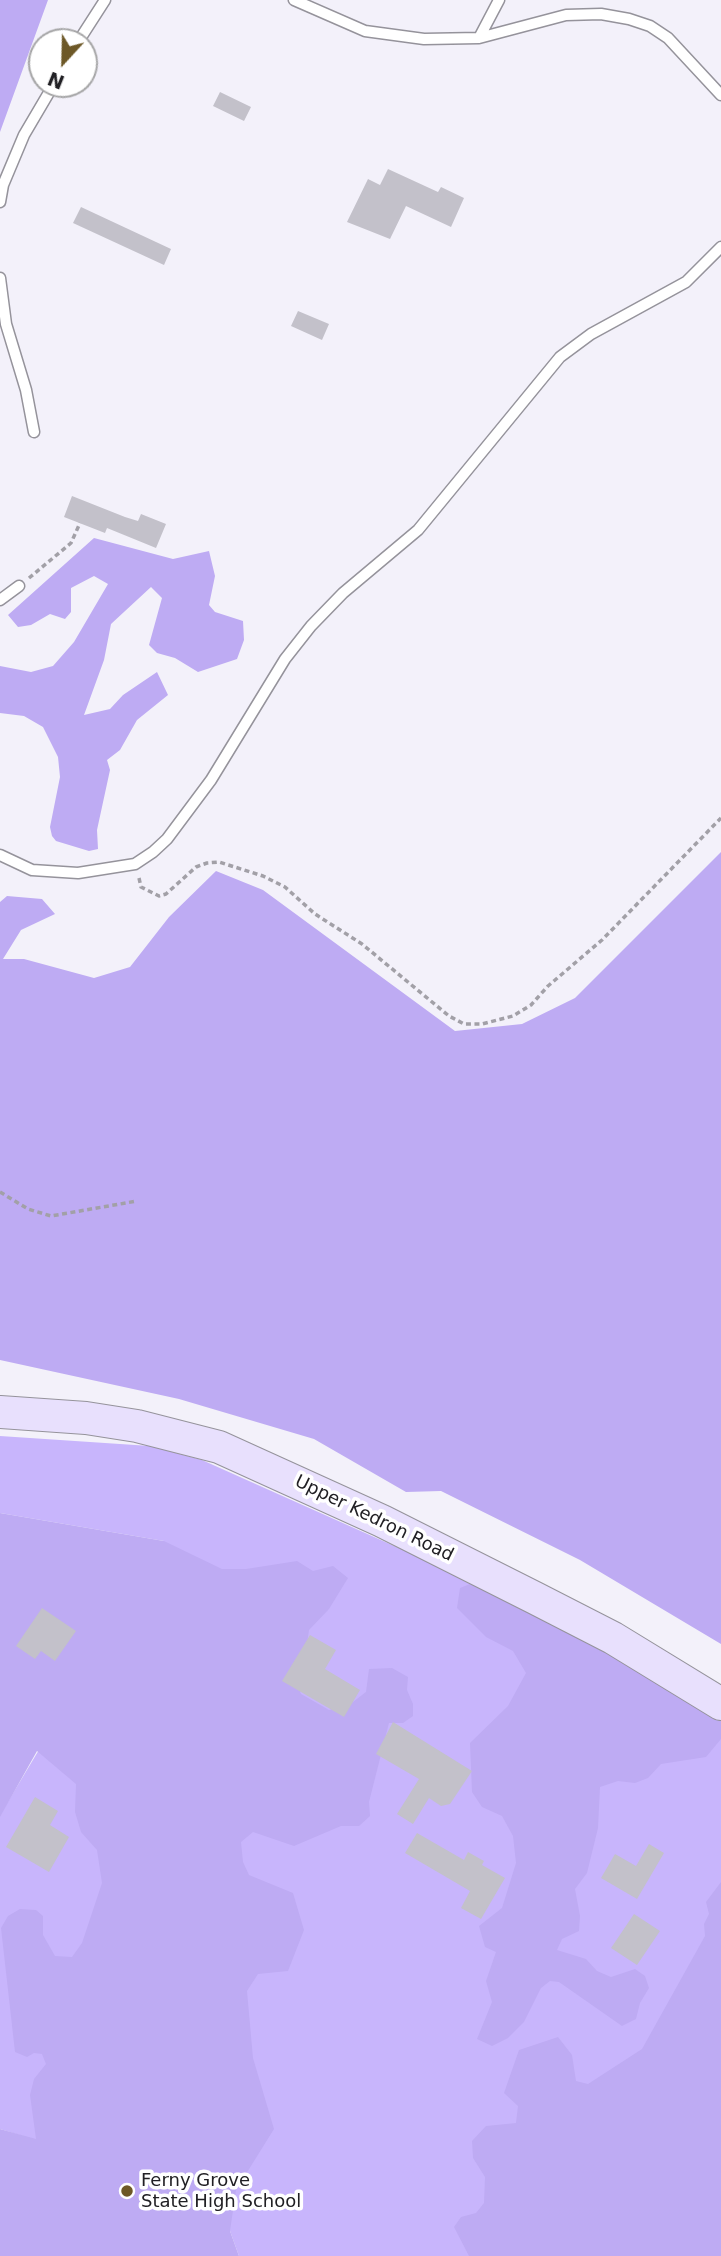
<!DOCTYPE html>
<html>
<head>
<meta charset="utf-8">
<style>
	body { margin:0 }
	#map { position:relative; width:721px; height:2256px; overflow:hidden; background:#f3f1fa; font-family:"DejaVu Sans",sans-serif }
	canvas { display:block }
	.north { position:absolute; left:28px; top:28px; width:70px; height:70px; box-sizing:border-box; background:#fff; border:2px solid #a6a6a7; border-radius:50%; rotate:202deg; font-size:19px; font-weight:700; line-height:28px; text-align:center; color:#212024 }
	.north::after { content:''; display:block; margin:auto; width:24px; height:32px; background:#6d5827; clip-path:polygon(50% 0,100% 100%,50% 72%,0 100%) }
</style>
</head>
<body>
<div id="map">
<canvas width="721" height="2256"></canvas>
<div class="north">N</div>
</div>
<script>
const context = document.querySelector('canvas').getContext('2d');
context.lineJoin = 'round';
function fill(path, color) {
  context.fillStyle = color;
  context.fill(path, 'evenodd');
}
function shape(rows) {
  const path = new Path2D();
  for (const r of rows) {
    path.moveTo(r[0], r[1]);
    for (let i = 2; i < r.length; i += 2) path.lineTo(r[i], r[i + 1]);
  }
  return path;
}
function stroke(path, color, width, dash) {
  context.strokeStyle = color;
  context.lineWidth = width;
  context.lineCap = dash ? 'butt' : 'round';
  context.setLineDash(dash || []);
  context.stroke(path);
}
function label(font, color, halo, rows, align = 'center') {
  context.font = font + ' "DejaVu Sans",sans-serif';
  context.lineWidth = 7;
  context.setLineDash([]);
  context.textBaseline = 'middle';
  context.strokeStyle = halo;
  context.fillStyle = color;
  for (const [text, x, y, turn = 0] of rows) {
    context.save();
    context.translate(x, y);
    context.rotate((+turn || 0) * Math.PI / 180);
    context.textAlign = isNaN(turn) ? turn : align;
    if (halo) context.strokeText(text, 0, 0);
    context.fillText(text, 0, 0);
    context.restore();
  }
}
fill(shape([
	[0,1436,150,1446,202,1460,553,1617,721,1713,721,2256,239,2256,230,2231,114,2164,0,2129,0,1815,164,1541,0,1513]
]), '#c8b5fc');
fill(shape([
	[0,0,48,0,0,132],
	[94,538,173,559,209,551,215,576,209,605,215,612,243,621,244,640,237,659,198,672,175,658,157,653,149,645,162,598,151,587,111,624,104,660,84,715,110,709,123,695,157,672,168,695,137,720,120,750,107,760,110,770,97,830,98,849,89,851,56,841,52,836,50,827,60,777,58,757,43,727,24,716,0,713,0,666,31,672,53,666,74,642,108,584,94,576,71,588,71,612,65,619,50,614,31,625,18,627,8,615],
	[721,852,721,1644,580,1560,441,1491,406,1492,314,1439,179,1399,0,1360,0,902,7,896,42,899,55,914,21,930,3,959,24,959,94,978,130,967,169,917,216,871,263,890,455,1031,522,1024,575,998],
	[0,1513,164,1541,222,1569,246,1569,297,1561,313,1571,333,1566,348,1578,329,1609,309,1630,306,1652,292,1673,301,1694,329,1710,349,1705,366,1692,369,1669,392,1668,408,1677,407,1690,413,1704,413,1716,403,1723,389,1723,369,1802,370,1816,359,1826,341,1826,294,1846,253,1832,241,1842,243,1862,249,1875,293,1893,304,1930,288,1971,258,1974,247,1991,253,2058,274,2129,236,2190,230,2231,239,2256,0,2256,0,2129,36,2139,30,2095,34,2079,46,2064,42,2054,34,2053,27,2057,15,2052,1,1928,8,1916,20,1909,36,1910,43,1916,43,1935,55,1956,72,1957,82,1943,102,1883,97,1850,81,1832,75,1812,76,1784,37,1751,0,1817],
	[475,1582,721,1713,721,1739,706,1757,661,1764,648,1778,635,1783,618,1781,600,1787,598,1828,587,1873,575,1889,580,1916,579,1931,562,1939,557,1950,586,1959,597,1971,611,1977,635,1969,645,1976,649,1988,640,2003,636,2019,622,2026,559,1982,550,1981,541,1988,524,2022,508,2038,492,2046,477,2039,492,2002,486,1981,496,1952,485,1947,479,1926,502,1908,516,1863,513,1836,502,1816,482,1807,472,1792,470,1743,508,1706,526,1673,513,1651,486,1637,457,1608,460,1588],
	[721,1882,721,2256,469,2256,454,2227,461,2217,476,2213,484,2203,485,2177,473,2158,472,2141,486,2126,516,2123,518,2106,504,2093,519,2050,558,2037,572,2055,576,2081,588,2084,642,2049,705,1936,704,1924,709,1914,706,1902]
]), '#beabf3');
fill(shape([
	[220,92,251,107,244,121,213,106],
	[388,169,438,192,441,187,464,198,451,227,406,206,390,239,347,222,368,179,380,185],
	[81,207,171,249,164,265,73,223],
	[298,311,329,324,322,340,291,326],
	[72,496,125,517,138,521,141,514,166,524,156,548,107,528,105,533,64,517],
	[42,1608,76,1631,55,1661,41,1651,35,1659,16,1646],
	[310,1635,336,1650,325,1669,360,1690,344,1717,282,1681],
	[393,1722,472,1771,450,1804,441,1806,429,1798,413,1824,397,1814,419,1779,376,1754],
	[35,1797,58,1811,50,1825,69,1837,49,1872,6,1847],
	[417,1833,464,1860,468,1852,484,1861,482,1865,505,1878,481,1919,461,1908,470,1891,405,1853],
	[649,1844,664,1853,637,1899,601,1878,615,1854,636,1866],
	[634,1914,660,1931,637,1965,611,1948]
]), '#c3c1ca');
const lane = shape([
	[294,0,365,31,424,39,479,38,499,0],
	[479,38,566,15,601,14,629,19,650,26,668,38,721,95],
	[78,42,105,0],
	[0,202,3,185,24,135,54,84],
	[0,278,6,324,26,390,34,432],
	[0,600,19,586],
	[0,855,32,870,78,873,135,864,153,852,167,839,211,780,285,659,311,626,343,593,418,530,560,357,591,334,686,282,721,247]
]);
const secondary = shape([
	[0,1412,86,1418,137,1426,219,1447,382,1521,535,1598,613,1638,721,1704]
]);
stroke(lane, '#95939b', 13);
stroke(secondary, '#95939b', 34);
stroke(shape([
	[29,578,71,543,80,523],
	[139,878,141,887,159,896,166,894,196,867,207,863,219,862,263,876,285,887,315,914,362,944,449,1016,464,1024,482,1024,513,1016,531,1005,548,986,602,940,721,818],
	[0,1192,28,1209,51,1216,137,1201]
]), '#a2a0a7', 3.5, [5, 3.5]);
stroke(lane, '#fff', 10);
stroke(secondary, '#e8e0fd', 32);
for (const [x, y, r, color] of [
	[127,2191,7,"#6d5827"]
]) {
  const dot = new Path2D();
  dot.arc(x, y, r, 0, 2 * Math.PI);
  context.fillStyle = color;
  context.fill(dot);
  stroke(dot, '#fff', 2.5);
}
label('18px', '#212024', '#fff', [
	["Upper Kedron Road",374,1519,26]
]);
label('18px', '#212024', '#fff', [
	["Ferny Grove",141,2181],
	["State High School",141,2202]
], 'left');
</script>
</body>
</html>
